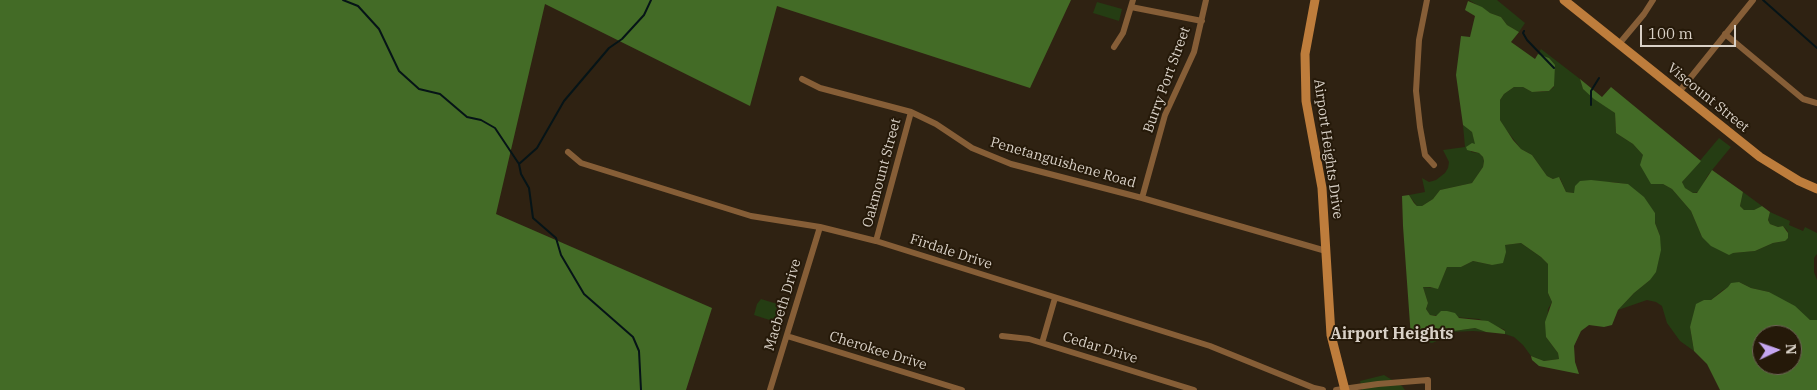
<!DOCTYPE html>
<html>
<head>
<meta charset="utf-8">
<style>
	body { margin:0 }
	#map { position:relative; width:1817px; height:390px; overflow:hidden; background:#2f2212; font-family:"IBM Plex Serif",serif }
	canvas { display:block }
	.north { position:absolute; left:1752px; top:325px; width:50px; height:50px; box-sizing:border-box; background:#251909; border:1px solid #6d6355; border-radius:50%; rotate:87deg; font-size:14px; font-weight:700; line-height:20px; text-align:center; color:#d9d1c7 }
	.north::after { content:''; display:block; margin:auto; width:18px; height:22px; background:#c5a6f0; clip-path:polygon(50% 0,100% 100%,50% 72%,0 100%) }
	.scale { position:absolute; left:1640px; top:25px; width:96px; height:22px; box-sizing:border-box; border:2px solid #d9d1c7; border-top:0; padding-left:6px; font-size:15px; line-height:18px; white-space:nowrap; color:#d9d1c7; -webkit-text-stroke:4px #251909; paint-order:stroke }
</style>
</head>
<body>
<div id="map">
<canvas width="1817" height="390"></canvas>
<div class="north">N</div>
<div class="scale">100 m</div>
</div>
<script>
const context = document.querySelector('canvas').getContext('2d');
context.lineJoin = 'round';
function fill(path, color) {
  context.fillStyle = color;
  context.fill(path, 'evenodd');
}
function shape(rows) {
  const path = new Path2D();
  for (const r of rows) {
    path.moveTo(r[0], r[1]);
    for (let i = 2; i < r.length; i += 2) path.lineTo(r[i], r[i + 1]);
  }
  return path;
}
function stroke(path, color, width, dash) {
  context.strokeStyle = color;
  context.lineWidth = width;
  context.lineCap = dash ? 'butt' : 'round';
  context.setLineDash(dash || []);
  context.stroke(path);
}
function label(font, color, halo, rows, align = 'center') {
  context.font = font + ' "IBM Plex Serif",serif';
  context.lineWidth = 4;
  context.setLineDash([]);
  context.textBaseline = 'middle';
  context.strokeStyle = halo;
  context.fillStyle = color;
  for (const [text, x, y, turn = 0] of rows) {
    context.save();
    context.translate(x, y);
    context.rotate((+turn || 0) * Math.PI / 180);
    context.textAlign = isNaN(turn) ? turn : align;
    if (halo) context.strokeText(text, 0, 0);
    context.fillText(text, 0, 0);
    context.restore();
  }
}
fill(shape([
	[1469,0,1497,0,1525,23,1519,32,1507,25,1501,17,1490,13],
	[1097,2,1122,9,1119,21,1093,13],
	[1541,49,1580,79,1583,89,1615,113,1616,133,1633,144,1643,155,1663,184,1672,189,1691,211,1702,237,1733,253,1755,251,1773,243,1785,241,1788,233,1787,230,1783,226,1778,227,1770,224,1768,220,1770,212,1790,221,1789,225,1803,231,1805,227,1817,233,1817,254,1814,258,1814,272,1817,280,1817,320,1810,320,1769,292,1751,288,1739,282,1723,290,1711,300,1704,300,1690,327,1694,351,1680,341,1667,323,1662,306,1656,302,1647,300,1618,310,1634,293,1650,280,1660,236,1655,223,1655,213,1627,184,1612,182,1574,193,1566,192,1560,178,1553,179,1547,176,1532,155,1521,149,1504,127,1500,120,1500,100,1504,94,1514,87,1523,87,1532,92,1541,92,1549,91,1554,87,1553,74,1549,58,1538,54],
	[1463,125,1472,132,1476,144,1471,152,1479,153,1483,157,1484,161,1483,167,1472,183,1440,190,1433,199,1422,206,1417,206,1409,195,1425,192,1422,178,1429,182,1436,180,1445,173,1448,168,1449,162,1443,150,1465,147],
	[1719,138,1731,147,1708,175,1699,192,1693,193,1684,188,1682,182],
	[1743,192,1762,206,1754,210,1744,210,1740,206],
	[1521,243,1541,257,1548,264,1548,293,1552,302,1548,309,1546,337,1558,353,1559,359,1544,361,1531,356,1523,345,1514,337,1505,334,1505,330,1479,319,1430,315,1426,309,1428,303,1423,287,1438,288,1447,267,1461,267,1473,261,1492,265,1505,245],
	[761,299,787,307,782,324,754,315,757,304],
	[1431,328,1454,331,1475,328,1486,332,1473,331,1450,332,1444,338,1432,343,1411,338],
	[1384,375,1402,386,1405,390,1362,390,1360,381]
]), '#253d13');
fill(shape([
	[0,0,1071,0,1030,88,777,6,750,106,545,4,496,214,712,308,686,390,0,390],
	[1468,1,1482,7,1490,13,1501,17,1507,25,1519,32,1511,42,1535,59,1538,54,1549,58,1555,65,1554,86,1549,91,1532,92,1523,87,1514,87,1504,94,1500,100,1500,120,1513,140,1521,149,1532,155,1547,176,1553,179,1559,177,1566,192,1574,193,1575,186,1580,181,1591,180,1628,184,1644,197,1655,213,1655,223,1660,236,1661,250,1656,272,1650,280,1634,293,1618,310,1612,325,1604,327,1589,325,1581,331,1574,346,1575,362,1579,374,1539,366,1532,360,1531,356,1544,361,1559,359,1558,353,1546,337,1545,322,1552,302,1548,293,1548,264,1541,257,1521,243,1505,245,1506,252,1503,263,1492,265,1473,261,1461,267,1447,267,1438,289,1430,287,1423,287,1428,303,1426,309,1430,315,1436,316,1441,311,1447,311,1455,313,1459,318,1488,321,1505,331,1505,334,1486,332,1475,328,1454,331,1431,328,1411,338,1403,226,1402,196,1409,195,1414,203,1417,206,1422,206,1433,199,1440,190,1472,183,1483,167,1484,161,1483,157,1479,153,1467,150,1466,147,1472,143,1475,144,1472,132,1463,125,1456,75,1461,36,1470,37,1475,16,1465,10],
	[1580,79,1602,97,1611,87,1701,161,1682,182,1685,188,1693,193,1697,193,1712,170,1743,192,1740,206,1744,210,1754,210,1762,206,1770,212,1768,220,1770,224,1778,227,1783,226,1788,233,1788,238,1785,241,1773,243,1755,251,1733,253,1729,255,1711,246,1702,237,1691,211,1672,189,1663,184,1651,184,1640,165,1643,155,1633,144,1616,133,1615,113,1594,99,1583,89],
	[1739,282,1751,288,1769,292,1795,306,1810,320,1817,320,1817,390,1720,390,1707,364,1694,351,1690,327,1696,304,1704,300,1711,300,1728,287,1731,283],
	[1762,335,1792,335,1792,365,1762,365]
]), '#436b26');
stroke(shape([
	[343,0,358,6,379,29,399,71,419,89,440,94,467,117,481,120,495,128,519,164,521,174,529,188,533,218,556,238,561,255,584,294,633,337,639,351,641,390],
	[1763,0,1817,48],
	[1524,31,1523,33,1527,40,1554,68],
	[1591,105,1591,91,1599,78],
	[519,164,537,148,564,101,609,48,622,39,644,15,651,0]
]), '#061417', 2);
stroke(shape([
	[1427,0,1419,40,1416,91,1420,127,1425,155,1434,165],
	[1131,7,1202,21],
	[1725,34,1803,99,1817,103],
	[1619,44,1644,14,1653,0],
	[1114,47,1123,33,1133,0],
	[802,79,820,88,911,112,936,124,972,148,1011,164,1142,198,1326,251],
	[1679,92,1753,0],
	[568,152,581,163,751,216,820,227,876,241,1210,346,1314,388,1323,390],
	[1142,198,1165,115,1194,52,1206,0],
	[876,241,911,112],
	[1055,298,1042,343,1194,390],
	[787,336,962,390],
	[1002,336,1029,339,1042,343],
	[770,390,820,227],
	[1336,390,1378,384,1428,380,1428,390]
]), '#865e37', 6);
stroke(shape([
	[1315,0,1305,54,1306,101,1322,188,1331,335,1345,390],
	[1564,0,1760,157,1799,181,1817,189]
]), '#be7d3c', 9);
label('14px', '#d9d1c7', '#251909', [
	["Burry Port Street",1167,80,-70],
	["Viscount Street",1708,98,39],
	["Airport Heights Drive",1328,149,82],
	["Penetanguishene Road",1063,163,16],
	["Oakmount Street",882,173,-75],
	["Firdale Drive",951,252,18],
	["Macbeth Drive",783,305,-73],
	["Cedar Drive",1100,348,17],
	["Cherokee Drive",878,351,17]
]);
label('bold 16px', '#d9d1c7', '#251909', [
	["Airport Heights",1392,334]
]);
</script>
</body>
</html>
